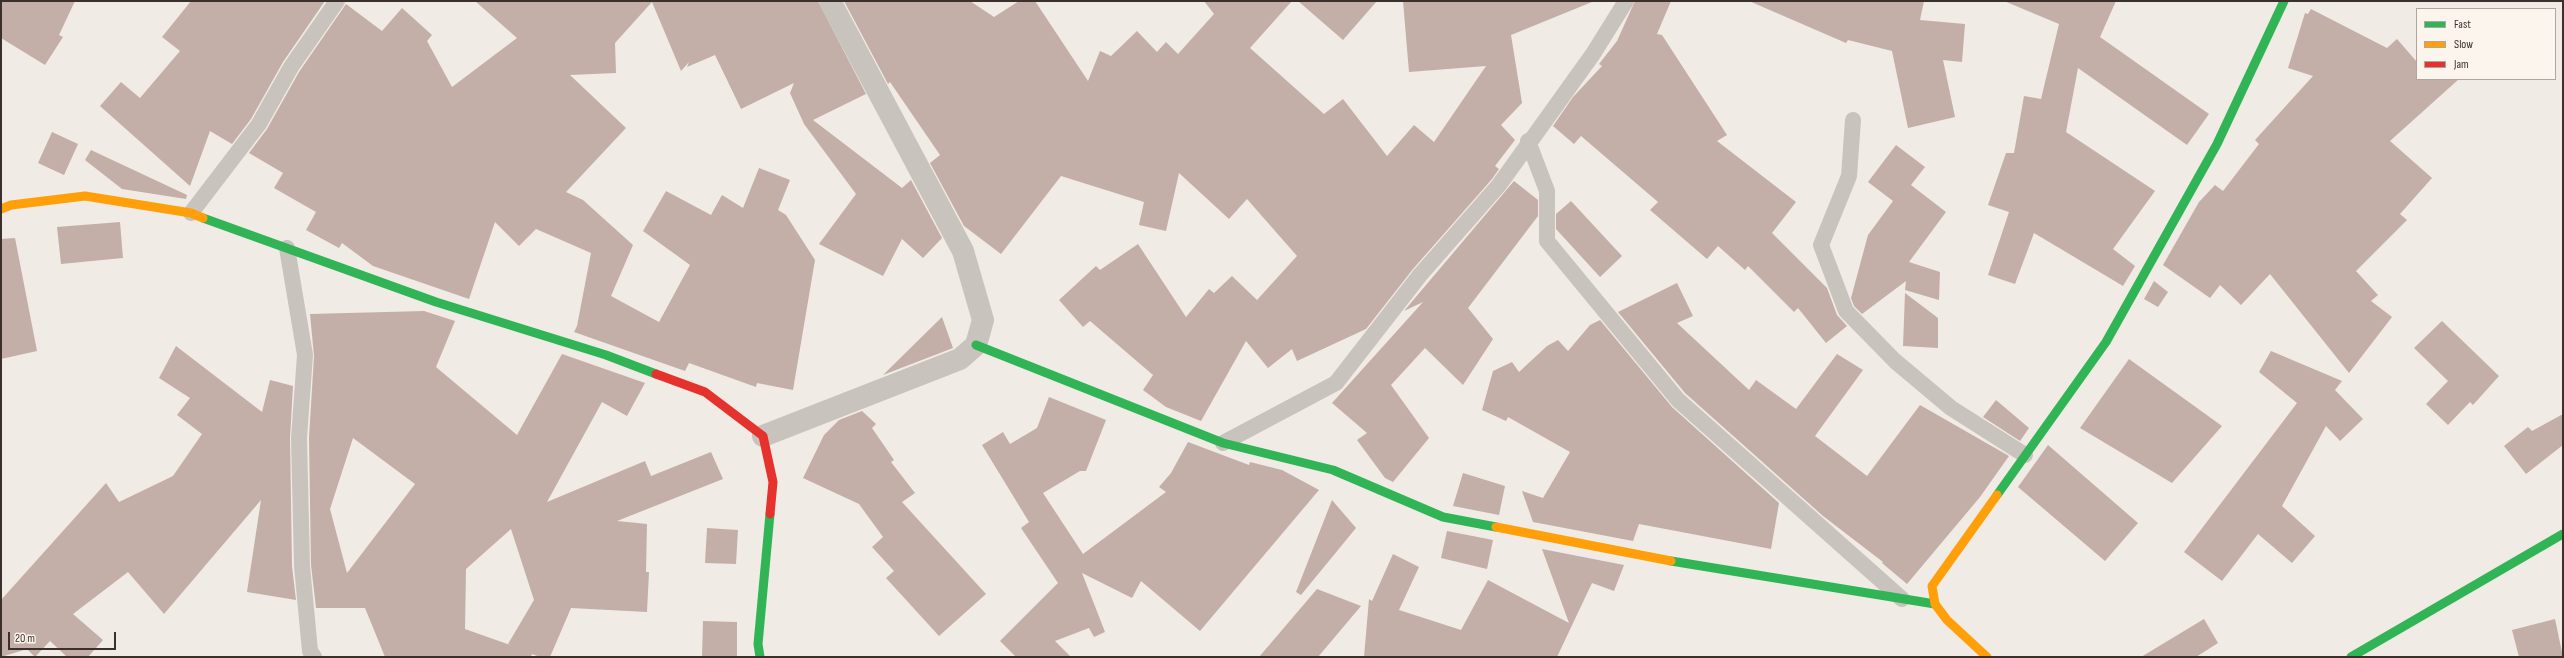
<!DOCTYPE html>
<html>
<head>
<meta charset="utf-8">
<style>
	body { margin:0 }
	#map { position:relative; width:2564px; height:658px; overflow:hidden; background:#f0ebe5; font-family:"Sofia Sans Condensed",sans-serif }
	canvas { display:block }
	.frame { position:absolute; inset:0; border:2px solid #3b302b; pointer-events:none }
	.legend { position:absolute; left:2416px; top:8px; width:140px; height:72px; box-sizing:border-box; background:#fbf5ee; border:1px solid #aea6a0; margin:0; padding:5px 7px; list-style:none; font-size:12px; color:#3b302b }
	.legend li { display:flex; align-items:center; gap:8px; height:20px }
	.legend b { width:20px; border:1px solid #aea6a0 }
	.scale { position:absolute; left:8px; top:632px; width:108px; height:18px; box-sizing:border-box; border:2px solid #3b302b; border-top:0; padding-left:5px; font-size:12px; line-height:14px; white-space:nowrap; color:#3b302b; -webkit-text-stroke:3px #fbf5ee; paint-order:stroke }
</style>
</head>
<body>
<div id="map">
<canvas width="2564" height="658"></canvas>
<div class="frame"></div>
<ul class="legend">
<li><b style="height:5px;background:#30b455"></b>Fast</li>
<li><b style="height:5px;background:#ff9f0a"></b>Slow</li>
<li><b style="height:5px;background:#e5322d"></b>Jam</li>
</ul>
<div class="scale">20 m</div>
</div>
<script>
const context = document.querySelector('canvas').getContext('2d');
context.lineJoin = 'round';
function fill(path, color) {
  context.fillStyle = color;
  context.fill(path, 'evenodd');
}
function shape(rows) {
  const path = new Path2D();
  for (const r of rows) {
    path.moveTo(r[0], r[1]);
    for (let i = 2; i < r.length; i += 2) path.lineTo(r[i], r[i + 1]);
  }
  return path;
}
function stroke(path, color, width, dash) {
  context.strokeStyle = color;
  context.lineWidth = width;
  context.lineCap = dash ? 'butt' : 'round';
  context.setLineDash(dash || []);
  context.stroke(path);
}
fill(shape([
	[1,1,75,1,59,35,63,37,45,65,1,38],
	[191,1,325,1,283,62,251,119,232,144,210,131,190,186,100,106,121,82,140,98,180,51,162,37],
	[475,1,818,1,866,94,813,120,902,188,911,180,942,238,923,258,902,239,883,276,819,244,856,194,804,124,790,93,794,83,741,109,715,55,687,67,689,62,681,71,652,2,615,43,616,73,570,75,626,128,566,192,583,200,633,245,611,296,659,322,690,265,643,231,666,191,711,215,722,195,743,208,759,168,790,180,778,210,786,215,815,260,793,390,757,383,756,387,689,363,685,371,574,332,577,326,591,253,536,229,519,246,495,222,469,299,373,266,342,243,339,248,306,230,316,212,274,188,283,173,249,153,267,129,299,72,346,4,382,31,402,8,432,35,427,41,452,87,517,38],
	[844,1,970,1,994,17,1019,1,1035,1,1088,81,1100,51,1111,56,1137,31,1157,52,1166,42,1178,54,1214,14,1204,1,1292,1,1250,48,1324,114,1343,99,1387,156,1414,125,1434,142,1486,66,1409,72,1403,1,1592,2,1511,35,1522,103,1501,125,1515,140,1495,166,1499,169,1492,179,1413,269,1366,329,1297,361,1292,349,1268,368,1246,341,1201,421,1166,407,1143,390,1153,375,1090,321,1083,327,1059,300,1096,266,1100,270,1138,244,1186,317,1209,289,1214,293,1232,276,1257,300,1297,256,1247,199,1229,219,1179,173,1166,231,1139,225,1144,202,1061,176,1001,254,964,226,930,163,940,155,890,82,888,84],
	[1298,1,1377,1,1343,40],
	[1635,1,1671,1,1657,34,1662,35,1727,135,1717,141,1796,202,1772,233,1827,288,1837,315,1847,326,1826,343,1798,308,1794,312,1748,266,1745,270,1718,246,1707,259,1650,210,1658,202,1581,136,1574,144,1553,126,1573,97,1602,66,1599,64,1617,41],
	[1749,1,1924,1,1920,20,1965,24,1962,62,1943,60,1955,117,1908,128,1892,51,1848,40,1846,43],
	[2004,1,2116,1,2100,37,2209,114,2187,145,2078,68,2066,132,2155,191,2113,249,2135,266,2123,286,2034,233,2015,284,1988,275,2009,212,1988,205,2006,153,2014,153,2024,96,2041,99,2059,24],
	[2311,9,2387,48,2397,39,2417,62,2417,79,2459,79,2390,141,2432,178,2400,214,2407,220,2356,271,2378,295,2371,301,2392,317,2349,373,2270,274,2241,305,2220,285,2210,298,2163,265,2199,202,2215,185,2223,191,2259,144,2255,140,2313,76,2288,68,2305,13,2308,14],
	[52,132,78,144,64,175,38,163],
	[1896,145,1925,167,1911,185,1946,212,1909,262,1940,272,1939,300,1905,290,1906,281,1862,314,1854,306,1851,298,1868,235,1893,201,1868,182],
	[91,150,187,195,186,199,122,189,85,160],
	[1514,181,1538,200,1538,216,1468,308,1493,339,1463,385,1425,348,1391,385,1429,438,1393,482,1385,478,1357,440,1367,433,1332,403,1423,302,1404,311],
	[1571,201,1622,256,1600,277,1556,229,1556,214],
	[120,222,123,258,61,264,57,227],
	[15,238,37,351,1,359,1,239],
	[2154,281,2168,292,2158,307,2144,299],
	[1677,283,1693,316,1677,323,1749,390,1756,380,1796,409,1837,354,1863,370,1815,436,1867,476,1920,405,2009,456,1980,497,1907,584,1882,563,1883,562,1823,516,1685,393,1618,312],
	[1905,293,1938,318,1938,348,1903,346],
	[424,311,455,321,436,367,517,435,562,354,645,383,627,416,602,402,547,502,645,461,651,476,711,452,723,479,617,521,647,524,646,572,649,572,647,612,571,608,550,657,540,657,532,654,531,657,385,657,365,608,316,608,311,565,309,438,314,356,310,314],
	[353,438,415,484,347,573,330,509],
	[511,529,534,600,508,644,513,646,465,629,466,569],
	[942,317,953,348,883,375],
	[1600,320,1672,407,1779,503,1771,549,1639,524,1633,541,1533,522,1522,491,1543,498,1570,452,1508,417,1506,421,1482,410,1493,371,1512,362,1519,372,1547,346,1558,340,1568,351,1590,325],
	[2442,321,2499,376,2473,405,2470,402,2448,425,2426,404,2448,381,2414,348],
	[176,346,262,412,270,380,293,386,290,438,292,566,296,600,247,592,261,500,164,614,128,572,73,614,103,640,88,657,67,657,50,641,35,657,27,649,1,657,1,600,106,483,119,502,173,476,202,434,177,415,190,398,159,378],
	[2271,351,2342,381,2335,390,2363,419,2340,441,2326,426,2282,506,2315,536,2292,563,2258,534,2222,581,2184,552,2297,403,2259,372],
	[2129,359,2222,426,2172,483,2080,428],
	[1049,397,1106,420,1086,471,1080,471,1043,493,1083,554,1166,492,1159,487,1171,473,1188,442,1249,465,1250,462,1282,470,1319,490,1200,631,1141,581,1132,598,1082,573,1105,632,1094,637,1089,628,1055,641,1071,657,1016,657,1000,641,1058,583,1021,528,1029,522,982,445,1003,432,1010,444,1037,428],
	[1996,400,2029,428,2020,441,1983,417],
	[862,411,876,424,872,428,894,460,891,462,915,493,902,502,986,594,939,636,886,578,894,571,872,547,883,537,859,504,803,478,824,435,839,420],
	[2563,414,2563,445,2526,474,2504,446,2528,427,2532,431],
	[2048,445,2138,523,2105,561,2018,487],
	[1463,473,1505,486,1499,515,1453,506],
	[1332,500,1356,528,1301,595,1296,592],
	[707,528,738,530,736,564,705,563],
	[1447,531,1493,540,1487,569,1441,558],
	[1542,549,1624,565,1614,591,1592,583,1557,657,1364,657,1369,599,1372,601,1393,554,1419,567,1399,610,1461,630,1488,580,1569,623],
	[1317,589,1361,606,1318,657,1259,657],
	[2204,619,2218,643,2196,657,2141,657],
	[2555,619,2563,657,2519,657,2512,630],
	[703,621,737,622,737,657,702,657]
]), '#c3afa7');
stroke(shape([
	[1853,120,1849,176,1821,245,1846,311,1895,361,1951,408,2025,455],
	[1528,141,1547,191,1547,241,1678,400,1902,599],
	[191,213,259,124,291,67,337,1],
	[287,248,305,355,299,438,302,566,310,651,314,657],
	[1223,443,1336,383,1420,275,1499,185,1593,54,1626,1]
]), '#c9c3be', 16);
stroke(shape([
	[763,436,960,359,976,345,983,320,963,251,830,1]
]), '#c9c3be', 22);
stroke(shape([
	[203,218,436,302,606,355,656,374],
	[976,345,1223,443,1333,470,1443,517,1496,527],
	[1997,495,2106,342,2217,144,2284,1],
	[1671,561,1935,604],
	[760,657,758,644,770,514],
	[2351,657,2563,534]
]), '#30b455', 9);
stroke(shape([
	[1,209,11,205,85,196,191,213,203,218],
	[1496,527,1671,561],
	[1987,657,1947,620,1935,604,1932,586,1997,495]
]), '#ff9f0a', 9);
stroke(shape([
	[656,374,705,392,763,436,773,482,770,514]
]), '#e5322d', 9);
</script>
</body>
</html>
